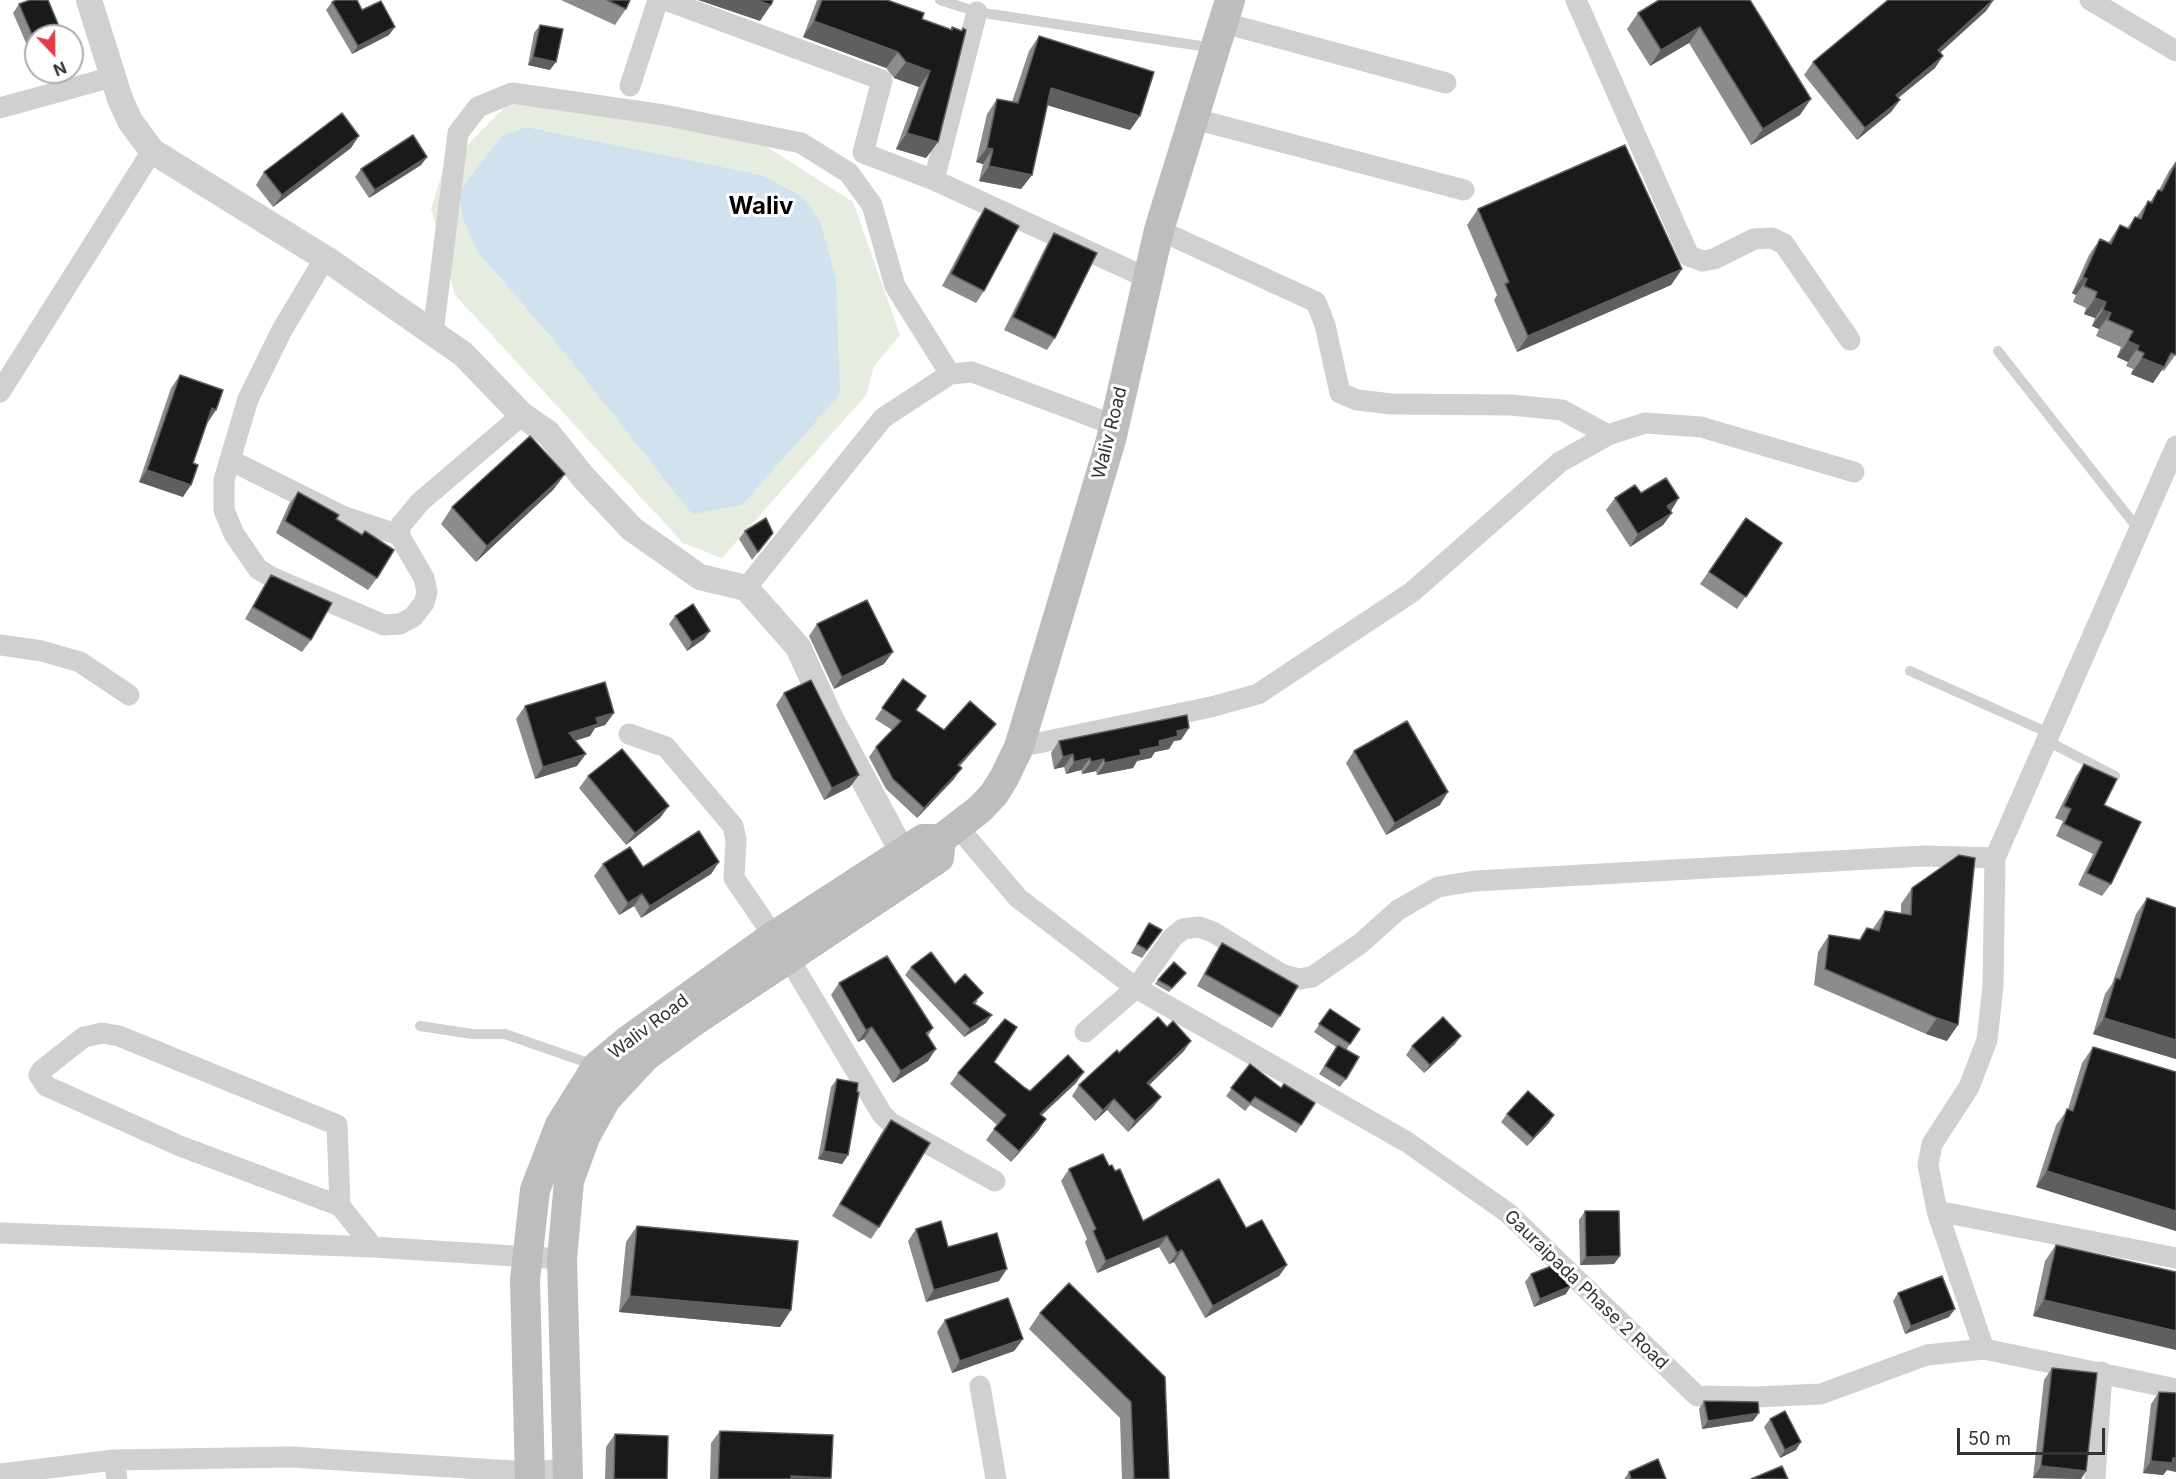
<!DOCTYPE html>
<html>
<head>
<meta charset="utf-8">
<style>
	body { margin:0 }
	#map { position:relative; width:2176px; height:1479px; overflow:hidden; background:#fff; font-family:Inter,sans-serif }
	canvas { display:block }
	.north { position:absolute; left:24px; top:24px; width:60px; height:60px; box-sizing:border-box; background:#fff; border:2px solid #adadad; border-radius:50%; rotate:158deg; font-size:16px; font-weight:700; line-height:24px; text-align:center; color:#333 }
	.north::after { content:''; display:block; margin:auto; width:21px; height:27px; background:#e63946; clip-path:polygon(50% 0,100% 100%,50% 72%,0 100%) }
	.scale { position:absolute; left:1957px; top:1428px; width:148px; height:27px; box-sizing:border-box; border:3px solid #333; border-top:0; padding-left:8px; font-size:18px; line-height:21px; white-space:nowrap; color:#333; -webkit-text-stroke:4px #fff; paint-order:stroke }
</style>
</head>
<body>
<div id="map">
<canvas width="2176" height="1479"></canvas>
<div class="north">N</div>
<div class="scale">50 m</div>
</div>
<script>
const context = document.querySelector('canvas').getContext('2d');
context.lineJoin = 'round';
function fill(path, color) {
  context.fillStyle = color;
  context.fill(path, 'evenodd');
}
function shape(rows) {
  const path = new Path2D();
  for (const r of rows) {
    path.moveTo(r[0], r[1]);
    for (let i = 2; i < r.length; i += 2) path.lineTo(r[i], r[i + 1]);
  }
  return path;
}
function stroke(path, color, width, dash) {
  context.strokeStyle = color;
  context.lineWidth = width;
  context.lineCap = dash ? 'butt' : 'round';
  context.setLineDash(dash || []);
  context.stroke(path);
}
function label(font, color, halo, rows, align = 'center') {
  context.font = font + ' Inter,sans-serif';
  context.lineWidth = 6;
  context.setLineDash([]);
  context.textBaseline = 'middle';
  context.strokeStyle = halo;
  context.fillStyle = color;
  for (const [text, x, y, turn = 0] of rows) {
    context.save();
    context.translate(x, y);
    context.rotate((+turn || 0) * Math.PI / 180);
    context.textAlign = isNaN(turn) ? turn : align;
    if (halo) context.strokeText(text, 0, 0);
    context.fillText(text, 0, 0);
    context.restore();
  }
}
fill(shape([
	[511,101,611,111,758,141,853,202,900,335,874,366,867,394,722,558,683,543,455,295,431,209,443,170],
	[527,127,762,175,803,197,820,221,572,362,477,251]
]), '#e6ecdf');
fill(shape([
	[527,127,762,175,803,197,820,221,836,279,840,394,742,505,692,514,572,362,477,251,463,218,459,192,502,136]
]), '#cfe2ee');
stroke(shape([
	[940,0,977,12,1214,48],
	[1998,351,2139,530],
	[1910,671,2051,734],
	[2047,741,2115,776],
	[420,1026,472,1034,505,1034,594,1065]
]), '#d0d0d0', 10);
stroke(shape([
	[665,0,882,80,863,153,934,180,1147,278],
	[1576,0,1689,256,1703,261,1714,259,1754,239,1772,238,1784,244,1850,340],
	[2090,0,2176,51],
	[1224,23,1446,83],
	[630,86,658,0],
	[0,108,112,77],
	[1195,119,1464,190],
	[934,180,977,12],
	[1159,230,1316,302,1325,325,1340,393,1357,400,1392,404,1511,405,1562,410,1608,435],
	[325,258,282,330,248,399,224,480,224,510,234,534,258,569,273,578,384,625,400,624,413,617,424,603,427,592,424,578,399,535,401,525,420,502,522,415],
	[433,333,458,133,478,107,512,93,664,115,801,143,849,173,872,205,895,286,950,374],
	[0,392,152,151],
	[230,460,342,516,399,535],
	[746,588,883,418,950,374,972,372,1114,425],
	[0,645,42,651,80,662,129,695],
	[629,734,666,747,733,826,736,840,734,878,788,957,882,1114,891,1123,995,1181],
	[1019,747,1211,707,1258,694,1412,592,1560,462,1608,435,1645,423,1701,427,1854,472],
	[957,826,1018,898,1136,988,1407,1142,1508,1213,1697,1396,1757,1397,1821,1394,1927,1355,1984,1349,2176,1389],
	[1085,1032,1136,988,1172,938,1183,929,1199,927,1213,932,1281,974,1299,979,1312,977,1361,943,1398,910,1438,887,1475,881,1924,856,1995,858],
	[340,1206,180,1146,46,1086,39,1075,42,1070,84,1037,102,1033,119,1036,337,1125,340,1206,373,1247],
	[1937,1211,2176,1258],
	[0,1233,373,1247,562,1259],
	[1984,1349,1937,1211,1928,1165,1932,1144,1969,1087,1987,1040,1993,986,1995,858,2176,446],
	[980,1386,996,1479],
	[114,1460,117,1479],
	[0,1474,114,1460,291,1457,529,1472,568,1469],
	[2095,1479,2102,1372]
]), '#d0d0d0', 21);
stroke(shape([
	[89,0,120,99,130,121,152,151,328,260,463,354,522,415,548,433,584,478,632,529,700,577,746,588,798,647,831,719,911,868]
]), '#d0d0d0', 26);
stroke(shape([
	[530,1479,525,1280,535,1190,560,1125,597,1066,627,1041,772,937,923,839,941,839,980,809,994,794,1004,778,1019,747,1111,440,1159,230,1230,0],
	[568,1479,562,1259,569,1181,585,1137,606,1099,646,1056,693,1022,939,858,941,839]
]), '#bdbdbd', 30);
fill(shape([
	[561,0,630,0,626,9,615,25],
	[817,0,887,0,922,19,951,30,952,27,961,31,963,28,938,142,926,158,896,149,919,87,894,78,886,68,803,37],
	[1750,0,1800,115,1751,145,1689,43,1650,66,1627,29,1638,13],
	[332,2,362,10,389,35,352,54,326,10],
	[19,4,36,36,36,66,13,13],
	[1986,11,1940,52,1935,68,1898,98,1900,100,1891,112,1857,140,1804,75,1813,62],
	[540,25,550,70,528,65,534,33],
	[1039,36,1140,116,1130,130,1047,105,1032,175,1021,189,979,181,983,164,976,162,987,114,997,99,1012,102,1029,51],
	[351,148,273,207,256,185,264,172],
	[427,157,421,165,369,198,355,177,361,169],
	[2176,161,2176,354,2164,371,2162,370,2153,383,2131,374,2133,369,2126,366,2128,362,2117,357,2121,347,2096,336,2099,329,2092,326,2095,318,2084,314,2086,308,2073,302,2076,295,2072,293,2089,255,2100,239,2108,243,2120,225,2127,228,2135,217,2137,217,2148,201,2150,202,2158,190,2159,190,2169,171],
	[985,208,984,291,976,303,942,286,977,220],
	[1478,209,1682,269,1671,285,1517,352,1494,300,1497,295,1467,225],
	[1054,233,1055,338,1047,350,1004,330,1046,246],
	[180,375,208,422,207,422,193,463,183,497,139,482,171,388],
	[565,474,553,490,476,562,441,524,452,507],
	[298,492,336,519,377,578,368,590,276,533,289,504],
	[1641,493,1670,511,1672,513,1663,525,1630,547,1606,510,1615,498],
	[1746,518,1782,543,1737,609,1700,584],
	[745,531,773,533,752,560,739,539],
	[271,575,311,640,302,652,245,619,263,587],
	[675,616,704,639,687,651,669,624],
	[817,624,884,664,834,689,809,636],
	[903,679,916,710,944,730,988,734,960,766,954,779,917,818,886,789,869,757,876,747,892,730,875,719],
	[784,693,850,787,824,800,776,705],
	[525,706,614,713,605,725,595,728,590,736,575,741,577,766,535,779,516,719],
	[1181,740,1174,741,1169,749,1155,752,1151,758,1137,761,1133,768,1097,775,1096,771,1082,774,1081,770,1066,774,1064,767,1054,769,1051,753,1059,741],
	[1354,751,1440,805,1386,835,1346,763],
	[2084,764,2104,805,2111,884,2102,896,2078,885,2093,854,2056,836,2063,821,2055,818,2076,776],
	[588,776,660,818,626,845,579,788],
	[719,862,711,874,641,918,634,906,619,915,594,876,603,864,643,867],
	[1912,888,1947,1041,1926,1034,1814,985,1818,952,1829,935,1859,940,1867,928,1873,930,1874,927,1885,911,1901,914,1901,904],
	[2147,898,2176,1059,2093,1034,2105,994,2112,984,2136,914],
	[1149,923,1162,930,1142,958,1131,953],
	[1222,943,1280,1016,1272,1028,1197,986,1214,955],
	[911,967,955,984,978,1001,975,1004,986,1023,964,1037,905,975],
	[1186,973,1169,992,1155,984,1158,980],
	[839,983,933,1028,928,1036,928,1061,893,1083,864,1039,858,1042,831,995],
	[1330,1009,1360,1029,1346,1050,1346,1079,1340,1087,1319,1074,1336,1047,1314,1032],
	[1455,1044,1424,1073,1406,1055,1412,1046],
	[2093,1047,2176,1072,2176,1231,2036,1187,2056,1125,2068,1109,2082,1063],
	[1184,1051,1149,1085,1161,1097,1153,1107,1128,1132,1107,1110,1095,1121,1072,1096,1079,1085],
	[994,1062,1025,1088,1030,1091,1076,1083,1042,1115,1039,1130,1011,1162,986,1140,997,1125,950,1084,958,1073],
	[1250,1064,1301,1125,1296,1133,1250,1105,1245,1111,1226,1096],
	[837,1079,848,1155,842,1164,818,1159,831,1087],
	[1507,1114,1549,1123,1527,1146,1501,1122],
	[891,1120,879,1227,871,1239,832,1216,882,1132],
	[1109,1166,1143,1221,1246,1228,1287,1265,1279,1276,1205,1318,1174,1262,1169,1264,1159,1247,1097,1273,1085,1242,1087,1239,1061,1181,1069,1169],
	[1585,1211,1620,1256,1614,1264,1580,1265,1579,1220],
	[637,1226,791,1310,780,1327,619,1312,626,1242],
	[916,1229,948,1247,999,1281,926,1302,908,1241],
	[2056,1245,2176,1272,2033,1316,2045,1261],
	[1531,1274,1566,1294,1534,1307,1525,1282],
	[1898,1293,1949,1317,1905,1334,1893,1301],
	[1040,1313,1165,1377,1169,1479,1122,1479,1120,1418,1029,1329],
	[945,1320,1023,1339,1014,1351,952,1373,937,1332],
	[2052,1368,2086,1471,2081,1479,2033,1478,2044,1380],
	[2159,1392,2167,1470,2163,1475,2143,1473,2151,1404],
	[1704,1401,1753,1421,1702,1429,1699,1409],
	[1770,1419,1796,1450,1780,1458,1764,1427],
	[720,1431,830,1479,710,1479,711,1443],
	[615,1434,667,1479,605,1479,606,1447],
	[1629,1472,1666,1479,1624,1479]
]), '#8c8c8c');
fill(shape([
	[698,0,756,0,771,5,760,21],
	[1994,0,1986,11,1930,62,1938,50],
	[814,21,898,52,886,68,803,37],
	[395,27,389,35,352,54,358,46],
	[1700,27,1689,43,1650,66,1661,50],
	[1943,56,1935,68,1887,107,1896,95],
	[533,57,556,62,550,70,528,65],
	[906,62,930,71,919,87,894,78],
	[1051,88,1140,116,1130,130,1040,103],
	[1811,99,1800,115,1751,145,1763,129],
	[1900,100,1891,112,1857,140,1865,128],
	[907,133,938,142,926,158,896,149],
	[359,136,351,148,273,207,282,195],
	[987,148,993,149,983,164,976,162],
	[427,157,421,165,369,198,375,190],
	[989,166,1032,175,1021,189,979,181],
	[1682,269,1671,285,1517,352,1528,336],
	[2083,277,2087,279,2076,295,2072,293],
	[2095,298,2106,302,2095,318,2084,314],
	[2103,310,2111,313,2099,329,2092,326],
	[2128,341,2139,346,2128,362,2117,357],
	[2142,358,2164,367,2153,383,2131,374],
	[212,408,216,410,208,422,203,420],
	[147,470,191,485,183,497,139,482],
	[565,474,553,490,476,562,487,546],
	[1679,498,1671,511,1659,518,1667,506],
	[1672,513,1663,525,1630,547,1638,534],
	[710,631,704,639,687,651,692,642],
	[893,652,884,664,834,689,842,677],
	[614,713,605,725,595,728,590,736,560,745,569,733,596,718],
	[996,724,988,734,951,775,958,765],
	[1189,728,1181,740,1174,741,1169,749,1155,752,1151,758,1137,761,1133,768,1097,775,1105,763,1140,750,1177,731],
	[586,754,577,766,535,779,543,767],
	[1073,754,1064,767,1054,769,1063,757],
	[1090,758,1081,770,1066,774,1074,762],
	[1104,759,1096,771,1082,774,1091,762],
	[962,768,954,779,917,818,924,808],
	[859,775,850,787,824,800,832,788],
	[1448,792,1440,805,1386,835,1395,823],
	[669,806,660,818,626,845,635,833],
	[719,862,711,874,641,918,650,906],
	[642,894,634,906,619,915,628,903],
	[992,1015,986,1023,964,1037,970,1029],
	[1937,1018,1958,1025,1947,1041,1926,1034],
	[2104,1018,2176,1040,2176,1059,2093,1034],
	[872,1027,864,1039,858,1042,866,1030],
	[1461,1036,1455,1044,1424,1073,1430,1065],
	[1191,1041,1184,1051,1140,1094,1147,1083],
	[936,1049,928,1061,893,1083,901,1071],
	[1084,1072,1076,1083,1032,1124,1040,1114],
	[1161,1097,1153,1107,1128,1132,1135,1121],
	[1114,1099,1107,1110,1095,1121,1103,1110],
	[1554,1115,1549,1123,1527,1146,1533,1138],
	[1046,1119,1039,1130,1011,1162,1019,1151],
	[824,1151,848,1155,842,1164,818,1159],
	[2047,1171,2176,1211,2176,1231,2036,1187],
	[1167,1236,1159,1247,1097,1273,1106,1261],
	[1182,1250,1174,1262,1169,1264,1177,1253],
	[1620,1256,1614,1264,1580,1265,1586,1257],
	[1287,1265,1279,1276,1205,1318,1213,1306],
	[1007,1269,999,1281,926,1302,934,1290],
	[1571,1286,1566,1294,1534,1307,1540,1299],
	[630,1296,791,1310,780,1327,619,1312],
	[2044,1300,2176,1331,2176,1350,2033,1316],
	[1955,1309,1949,1317,1905,1334,1911,1326],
	[1023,1339,1014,1351,952,1373,960,1361],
	[1759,1413,1753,1421,1702,1429,1708,1421],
	[1801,1442,1796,1450,1780,1458,1785,1450],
	[2173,1458,2176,1458,2176,1472,2167,1470,2163,1475,2143,1473,2151,1461],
	[2041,1466,2086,1471,2081,1479,2033,1478],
	[791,1476,831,1478,830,1479,789,1479]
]), '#5f5f5f');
const building = shape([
	[30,0,48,0,63,36,36,36,36,44,19,4,30,0],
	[336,0,357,0,362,10,381,1,395,27,358,46,332,2,336,0],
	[607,0,630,0,626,9,607,0],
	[756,0,773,0,771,5,756,0],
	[822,0,887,0,924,13,922,19,952,30,952,27,962,31,963,28,966,30,938,142,907,133,930,71,906,62,898,52,814,21,822,0],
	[1659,0,1750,0,1811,99,1763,129,1700,27,1661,50,1638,13,1659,0],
	[1888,0,1993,0,1938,50,1943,56,1896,95,1900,100,1865,128,1813,62,1888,0],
	[540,25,563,29,556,62,533,57,540,25],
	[1039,36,1154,72,1140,116,1051,88,1032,175,989,166,993,149,987,148,997,99,1018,103,1039,36],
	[342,113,359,136,282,195,264,172,342,113],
	[413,135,427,157,375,190,361,169,413,135],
	[1625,145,1682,269,1528,336,1505,284,1509,282,1478,209,1625,145],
	[2176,163,2176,355,2171,353,2164,367,2142,358,2144,353,2137,350,2139,346,2128,341,2133,331,2108,320,2111,313,2103,310,2106,302,2095,298,2097,292,2084,286,2087,279,2083,277,2100,239,2111,244,2120,225,2129,229,2135,217,2141,219,2148,201,2152,203,2158,190,2162,191,2176,163],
	[985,208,1019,226,984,291,951,274,985,208],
	[1054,233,1097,253,1055,338,1013,317,1054,233],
	[180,375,223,390,216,410,212,408,193,463,198,465,191,485,147,470,180,375],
	[530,436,565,474,487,546,452,507,530,436],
	[1666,478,1679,498,1667,506,1672,513,1638,534,1615,498,1635,485,1641,493,1666,478],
	[298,492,339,515,336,519,362,535,365,531,394,550,377,578,285,521,298,492],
	[766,518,773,533,758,552,745,531,766,518],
	[1746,518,1782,543,1746,597,1709,572,1746,518],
	[271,575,332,603,311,640,253,607,271,575],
	[867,600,893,652,842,677,817,624,867,600],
	[693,604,710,631,692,642,675,616,693,604],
	[903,679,926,696,916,710,944,730,970,701,996,724,958,765,962,768,924,808,893,779,876,747,901,721,882,708,903,679],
	[811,680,859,775,832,788,784,693,811,680],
	[605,682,614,713,596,718,598,724,569,733,586,754,543,767,525,706,605,682],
	[1187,715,1189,728,1177,731,1178,736,1159,741,1160,746,1140,750,1141,755,1105,763,1104,759,1091,762,1090,758,1074,762,1073,754,1063,757,1059,741,1187,715],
	[1407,721,1448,792,1395,823,1354,751,1407,721],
	[622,749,669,806,635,833,588,776,622,749],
	[2084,764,2117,779,2104,805,2141,822,2111,884,2087,873,2102,842,2064,824,2071,809,2064,806,2084,764],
	[699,831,719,862,650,906,642,894,628,903,603,864,630,847,643,867,699,831],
	[1959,855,1975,858,1958,1025,1937,1018,1825,969,1829,935,1860,940,1867,928,1879,931,1885,911,1911,915,1912,888,1959,855],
	[2147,898,2176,908,2176,1040,2104,1018,2116,978,2120,979,2147,898],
	[1149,923,1162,930,1147,950,1137,944,1149,923],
	[1222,943,1298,986,1280,1016,1205,974,1222,943],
	[931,952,955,984,965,974,983,993,973,1003,992,1015,970,1029,911,967,931,952],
	[887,956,933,1028,926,1033,936,1049,901,1071,872,1027,866,1030,839,983,887,956],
	[1174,962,1186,973,1172,988,1158,980,1174,962],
	[1330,1009,1360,1029,1350,1044,1319,1024,1330,1009],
	[1158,1017,1167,1027,1173,1021,1191,1041,1147,1083,1161,1097,1135,1121,1114,1099,1103,1110,1079,1085,1117,1050,1119,1053,1158,1017],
	[1443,1017,1461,1036,1430,1065,1412,1046,1443,1017],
	[1005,1019,1017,1027,994,1062,1025,1088,1030,1091,1068,1055,1084,1072,1040,1114,1046,1119,1019,1151,994,1129,1006,1115,958,1073,1005,1019],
	[1338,1045,1359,1057,1346,1079,1325,1066,1338,1045],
	[2093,1047,2176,1072,2176,1211,2047,1171,2067,1109,2073,1111,2093,1047],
	[1250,1064,1281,1088,1284,1084,1315,1103,1301,1125,1255,1097,1250,1103,1231,1088,1250,1064],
	[837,1079,858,1083,857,1092,859,1092,848,1155,824,1151,837,1079],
	[1528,1091,1554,1115,1533,1138,1507,1114,1528,1091],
	[891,1120,930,1143,879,1227,840,1204,891,1120],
	[1103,1154,1109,1166,1112,1165,1115,1171,1120,1169,1143,1221,1219,1179,1246,1228,1262,1220,1287,1265,1213,1306,1182,1250,1177,1253,1167,1236,1106,1261,1093,1231,1096,1229,1069,1169,1103,1154],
	[1585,1211,1619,1211,1620,1256,1586,1257,1585,1211],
	[941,1221,948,1247,997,1233,1007,1269,934,1290,916,1229,941,1221],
	[637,1226,798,1241,791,1310,630,1296,637,1226],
	[2056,1245,2176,1272,2176,1331,2044,1300,2056,1245],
	[1557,1264,1566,1274,1571,1286,1540,1299,1531,1274,1557,1264],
	[1942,1276,1955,1309,1911,1326,1898,1293,1942,1276],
	[1069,1283,1165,1377,1169,1479,1134,1479,1131,1402,1040,1313,1069,1283],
	[1008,1298,1023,1339,960,1361,945,1320,1008,1298],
	[2052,1368,2097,1373,2086,1471,2041,1466,2052,1368],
	[2159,1392,2176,1393,2176,1458,2173,1458,2172,1463,2151,1461,2159,1392],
	[1704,1401,1758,1402,1759,1413,1708,1421,1704,1401],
	[1785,1411,1801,1442,1785,1450,1770,1419,1785,1411],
	[720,1431,833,1435,831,1478,791,1476,791,1479,718,1479,720,1431],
	[615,1434,668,1436,667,1479,614,1479,615,1434],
	[1658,1459,1666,1479,1631,1479,1629,1472,1658,1459],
	[1782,1466,1788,1479,1751,1479,1782,1466]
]);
fill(building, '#1a1a1a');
stroke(building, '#5f5f5f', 1.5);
label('18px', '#333', '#fff', [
	["Waliv Road",1110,433,-76],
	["Waliv Road",649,1027,-37],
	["Gauraipada Phase 2 Road",1586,1290,44]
]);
label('bold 24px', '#000', '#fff', [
	["Waliv",761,207]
]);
</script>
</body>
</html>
